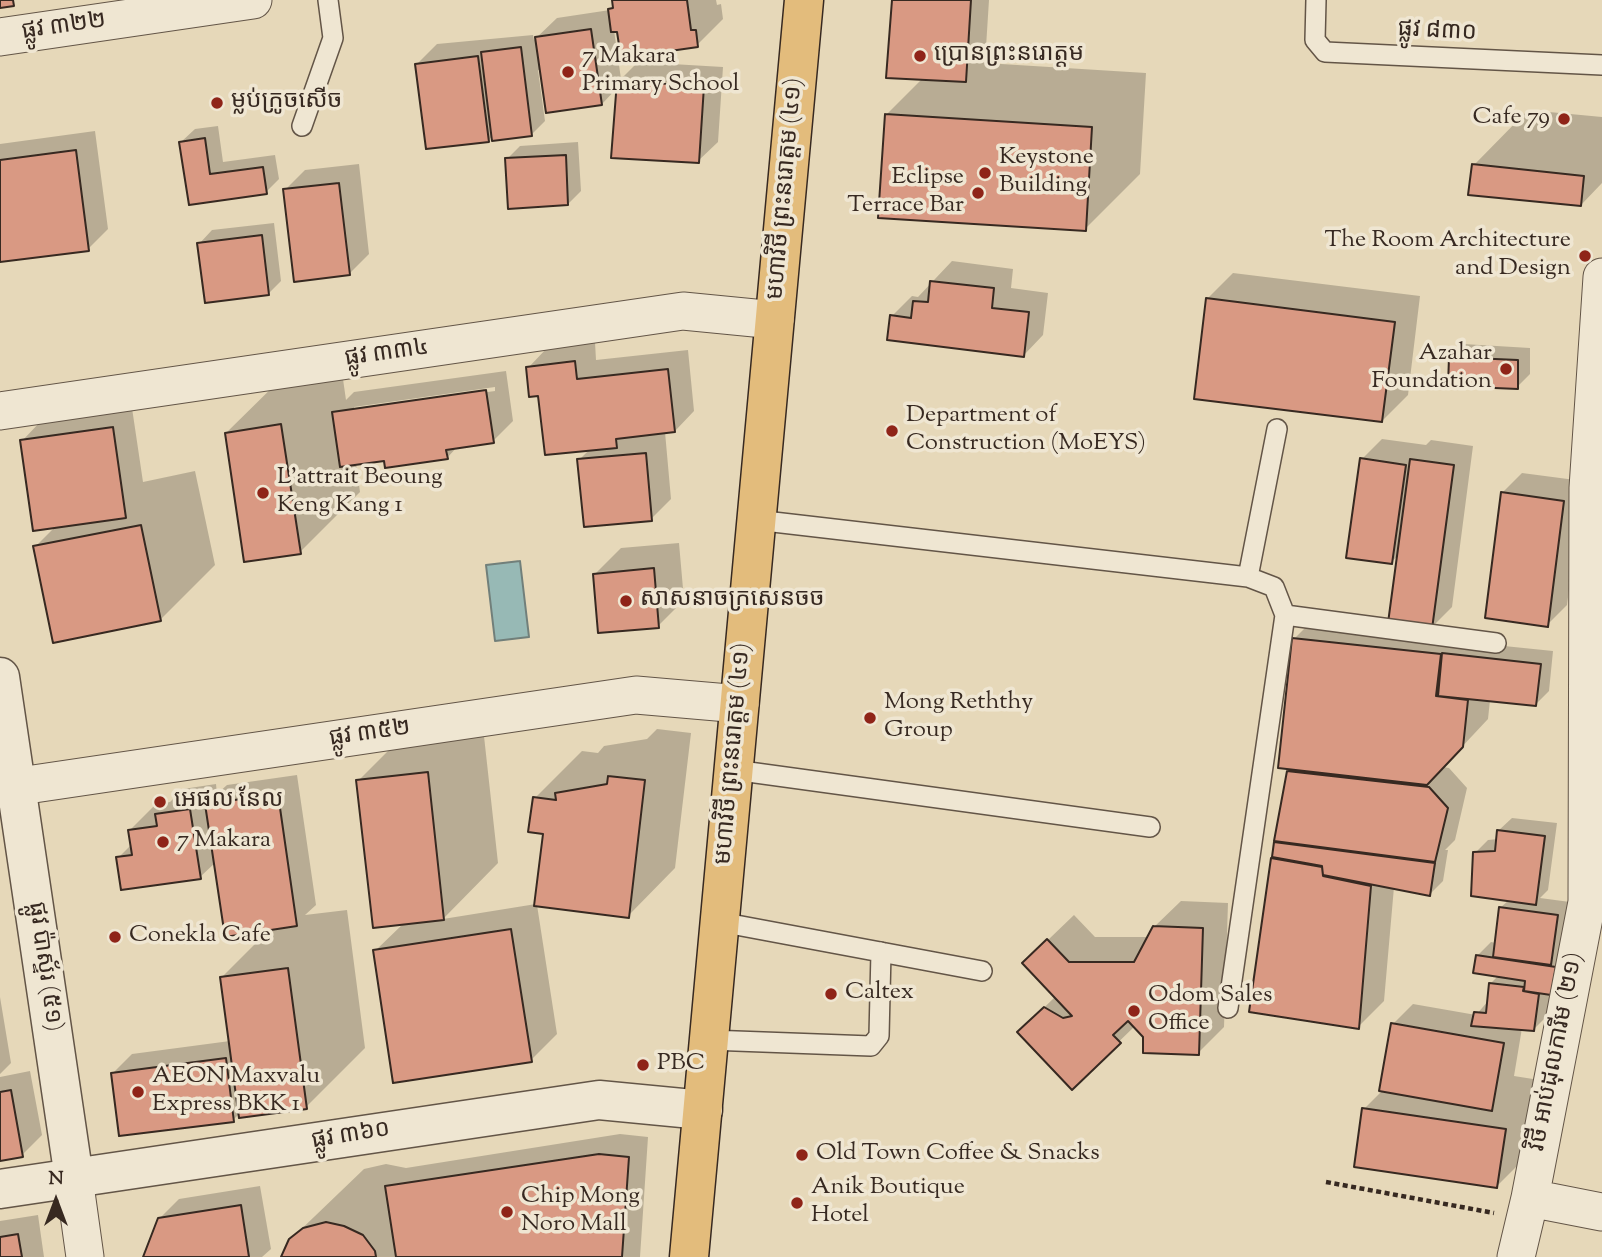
<!DOCTYPE html>
<html>
<head>
<meta charset="utf-8">
<style>
	body { margin:0 }
	#map { position:relative; width:1602px; height:1257px; overflow:hidden; background:#e6d8b9; font-family:"Sorts Mill Goudy",serif }
	canvas { display:block }
	.north { position:absolute; left:21px; top:1166px; width:70px; height:70px; -webkit-text-stroke:5px #efe6d2; paint-order:stroke; rotate:0deg; font-size:19px; font-weight:700; line-height:28px; text-align:center; color:#372921 }
	.north::after { content:''; display:block; margin:auto; width:24px; height:32px; background:#372921; clip-path:polygon(50% 0,100% 100%,50% 72%,0 100%) }
</style>
</head>
<body>
<div id="map">
<canvas width="1602" height="1257"></canvas>
<div class="north">N</div>
</div>
<script>
const context = document.querySelector('canvas').getContext('2d');
context.lineJoin = 'round';
function fill(path, color) {
  context.fillStyle = color;
  context.fill(path, 'evenodd');
}
function shape(rows) {
  const path = new Path2D();
  for (const r of rows) {
    path.moveTo(r[0], r[1]);
    for (let i = 2; i < r.length; i += 2) path.lineTo(r[i], r[i + 1]);
  }
  return path;
}
function stroke(path, color, width, dash) {
  context.strokeStyle = color;
  context.lineWidth = width;
  context.lineCap = dash ? 'butt' : 'round';
  context.setLineDash(dash || []);
  context.stroke(path);
}
function label(font, color, halo, rows, align = 'center') {
  context.font = font + ' "Sorts Mill Goudy","Noto Sans Khmer",serif';
  context.lineWidth = 7;
  context.setLineDash([]);
  context.textBaseline = 'middle';
  context.strokeStyle = halo;
  context.fillStyle = color;
  for (const [text, x, y, turn = 0] of rows) {
    context.save();
    context.translate(x, y);
    context.rotate((+turn || 0) * Math.PI / 180);
    context.textAlign = isNaN(turn) ? turn : align;
    if (halo) context.strokeText(text, 0, 0);
    context.fillText(text, 0, 0);
    context.restore();
  }
}
const water = shape([
	[520,561,529,637,495,641,486,565,520,561]
]);
fill(water, '#97b9b5');
stroke(water, '#717f7a', 2);
fill(shape([
	[613,0,716,0,717,5,721,4,723,19,697,45,670,49,663,56,619,30,614,30,621,79,638,62,723,67,718,142,698,161,618,87,602,104,541,70,538,70,545,121,532,134,493,135,488,141,417,64,437,44,533,35,534,40,557,18,610,10,614,5],
	[634,80,713,85,712,88,634,84],
	[894,0,989,0,985,63,1146,73,1140,174,1085,229,886,115,923,78],
	[1528,110,1602,117,1602,183,1581,205,1474,165],
	[218,126,223,162,275,155,279,179,266,192,190,203,181,142,195,129],
	[95,131,108,229,88,249,0,261,0,144],
	[578,142,581,191,568,204,507,159,520,146],
	[359,164,369,254,349,274,285,190,305,170],
	[274,223,281,281,268,294,199,244,212,230],
	[952,261,1013,269,1011,288,1048,293,1043,335,1024,355,892,316,912,296,918,297],
	[1233,273,1420,296,1408,395,1382,421,1207,299],
	[595,342,596,360,688,350,694,411,675,431,665,432,671,499,651,519,579,460,590,449,540,394,528,368,547,348],
	[1463,344,1530,348,1530,374,1517,387,1450,357],
	[341,365,346,400,354,392,506,371,513,421,493,441,458,446,447,458,385,459,356,463,360,492,300,552,226,433,287,373],
	[495,387,495,391,354,410,354,407],
	[132,408,143,482,195,471,215,565,160,620,35,547,56,526,22,441,41,421],
	[1382,439,1426,445,1431,440,1473,446,1452,607,1434,625,1467,629,1465,642,1553,651,1549,691,1536,704,1490,700,1488,719,1443,767,1449,768,1467,788,1455,840,1445,850,1448,850,1443,881,1430,894,1394,887,1384,1001,1358,1027,1272,859,1275,843,1278,840,1288,772,1292,768,1294,639,1320,613,1390,620,1399,555,1391,562,1362,459],
	[1522,473,1583,481,1567,605,1547,625,1502,493],
	[679,543,684,600,658,626,595,574,621,548],
	[482,718,498,863,443,919,536,904,544,832,535,798,582,751,598,753,604,746,647,739,657,729,691,733,675,868,628,916,537,905,557,1034,531,1060,375,951,404,923,358,781,413,726],
	[297,775,316,905,305,915,347,910,365,1048,306,1107,240,1113,233,1120,112,1074,132,1054,230,1041,222,977,271,928,216,862,200,877,118,858,132,844,130,830,156,804,170,802,183,789,216,784,217,794,227,785],
	[1512,818,1557,823,1548,890,1540,898,1570,902,1564,953,1550,993,1547,1016,1534,1029,1522,1028,1514,1076,1552,1082,1544,1139,1497,1186,1364,1109,1381,1092,1393,1024,1413,1004,1476,1015,1489,1000,1490,984,1499,975,1478,955,1491,942,1496,943,1500,908,1509,900,1475,853,1488,840,1498,839,1498,831],
	[1181,901,1228,903,1224,1027,1198,1053,1145,1036,1135,1026,1072,1087,1019,1032,1056,996,1024,963,1074,915,1095,937,1149,937,1154,927],
	[0,997,11,1063,0,1074],
	[30,1071,42,1135,22,1155,0,1159,0,1077],
	[620,1134,648,1137,640,1257,283,1257,290,1240,364,1169,386,1164,406,1168],
	[260,1186,271,1249,262,1257,145,1257,159,1219,179,1199],
	[38,1215,44,1257,0,1257,0,1221]
]), '#0003');
const building = shape([
	[0,0,13,0,14,6,0,8,0,0],
	[612,0,687,0,691,30,696,30,698,47,663,52,664,58,622,64,617,32,611,32,608,9,613,8,612,0],
	[892,0,971,0,966,82,886,78,892,0],
	[591,29,602,105,546,113,535,37,591,29],
	[521,47,532,136,492,141,481,52,521,47],
	[478,56,489,142,426,149,415,64,478,56],
	[617,81,704,86,699,163,611,158,617,81],
	[885,114,1092,127,1086,231,878,218,885,114],
	[205,138,210,174,263,167,267,194,189,205,179,142,205,138],
	[76,150,89,251,0,262,0,160,76,150],
	[566,155,568,205,508,209,505,158,566,155],
	[1472,164,1584,176,1581,206,1468,195,1472,164],
	[339,183,350,275,294,282,283,189,339,183],
	[262,235,269,295,205,303,197,243,262,235],
	[930,281,994,288,992,308,1029,312,1024,357,887,340,890,315,911,318,913,301,928,302,930,281],
	[1206,298,1395,322,1382,422,1194,399,1206,298],
	[1449,357,1518,360,1518,389,1448,386,1449,357],
	[575,361,577,379,668,369,675,432,616,439,617,448,545,455,538,396,529,397,526,367,575,361],
	[486,390,494,443,446,450,448,459,385,468,384,461,340,467,332,412,486,390],
	[281,424,301,554,244,562,225,433,281,424],
	[113,427,126,518,33,531,20,440,113,427],
	[646,453,652,521,584,527,577,459,646,453],
	[1360,458,1406,465,1392,564,1346,558,1360,458],
	[1410,459,1454,465,1432,629,1388,623,1410,459],
	[1501,492,1564,501,1548,627,1485,618,1501,492],
	[141,525,161,621,53,643,33,546,141,525],
	[654,568,659,628,598,633,593,574,654,568],
	[1292,638,1441,654,1436,696,1468,700,1463,747,1427,785,1278,768,1292,638],
	[1442,653,1541,664,1536,706,1438,696,1442,653],
	[1287,771,1429,787,1448,808,1435,862,1274,841,1287,771],
	[428,772,444,920,373,928,356,780,428,772],
	[608,776,645,780,629,918,534,906,543,834,528,832,533,797,556,800,555,793,607,784,608,776],
	[278,794,297,926,225,937,205,804,278,794],
	[190,809,201,879,121,890,116,857,132,855,128,830,157,826,155,814,190,809],
	[1497,830,1545,836,1536,905,1471,896,1473,852,1495,851,1497,830],
	[1274,842,1435,863,1430,896,1323,875,1322,866,1272,857,1274,842],
	[1271,858,1322,867,1323,876,1371,886,1359,1029,1249,1012,1271,858],
	[1499,907,1558,915,1551,965,1493,957,1499,907],
	[1153,926,1203,928,1199,1055,1143,1053,1143,1037,1128,1021,1113,1035,1121,1043,1072,1090,1017,1032,1044,1007,1063,1018,1072,1016,1022,963,1047,939,1069,962,1134,962,1153,926],
	[511,929,532,1062,393,1083,373,950,511,929],
	[1476,955,1556,967,1551,995,1524,991,1525,981,1473,973,1476,955],
	[288,968,307,1109,239,1118,220,977,288,968],
	[1489,983,1524,987,1523,991,1539,994,1534,1031,1471,1026,1474,1012,1486,1013,1489,983],
	[1391,1023,1504,1043,1492,1111,1379,1091,1391,1023],
	[226,1058,234,1122,119,1136,111,1073,226,1058],
	[11,1090,23,1157,0,1161,0,1092,11,1090],
	[1362,1108,1506,1129,1497,1188,1354,1167,1362,1108],
	[599,1154,629,1157,622,1257,396,1257,385,1186,599,1154],
	[241,1205,249,1257,143,1257,158,1218,241,1205],
	[326,1222,344,1226,363,1235,375,1251,376,1257,281,1257,289,1239,303,1228,326,1222],
	[18,1234,22,1257,0,1257,0,1237,18,1234]
]);
fill(building, '#d99983');
stroke(building, '#372921', 2);
const service = shape([
	[1316,0,1315,40,1325,52,1602,65],
	[302,126,333,38,328,0],
	[756,520,1248,577,1274,587,1285,615,1228,1008],
	[1248,577,1277,429],
	[1285,615,1496,643],
	[734,770,1150,827],
	[720,922,982,971],
	[709,1040,871,1046,879,1036,881,952]
]);
const minor = shape([
	[0,37,253,0],
	[1602,277,1588,488,1587,902,1530,1198,1602,1212],
	[0,411,683,311,775,320],
	[0,789,636,695,740,704],
	[74,1178,85,1257],
	[1516,1257,1530,1198]
]);
const tertiary = shape([
	[0,677,74,1178],
	[0,1189,599,1100,703,1110]
]);
const primary = shape([
	[689,1257,804,0]
]);
stroke(service, '#635547', 22);
stroke(minor, '#635547', 39);
stroke(tertiary, '#635547', 41);
stroke(primary, '#372921', 41);
stroke(shape([
	[1326,1182,1494,1213]
]), '#372921', 4.5, [5, 3.5]);
stroke(service, '#efe6d2', 19);
stroke(minor, '#efe6d2', 37);
stroke(tertiary, '#efe6d2', 38);
stroke(primary, '#e3bc7c', 38);
for (const [x, y, r, color] of [
	[920,56,7,"#8f2418"],
	[568,72,7,"#8f2418"],
	[217,103,7,"#8f2418"],
	[1564,119,7,"#8f2418"],
	[985,173,7,"#8f2418"],
	[978,193,7,"#8f2418"],
	[1585,256,7,"#8f2418"],
	[1506,369,7,"#8f2418"],
	[892,431,7,"#8f2418"],
	[263,493,7,"#8f2418"],
	[626,601,7,"#8f2418"],
	[870,718,7,"#8f2418"],
	[160,802,7,"#8f2418"],
	[163,842,7,"#8f2418"],
	[115,937,7,"#8f2418"],
	[831,994,7,"#8f2418"],
	[1134,1011,7,"#8f2418"],
	[643,1065,7,"#8f2418"],
	[138,1092,7,"#8f2418"],
	[802,1155,7,"#8f2418"],
	[797,1203,7,"#8f2418"],
	[507,1212,7,"#8f2418"]
]) {
  const dot = new Path2D();
  dot.arc(x, y, r, 0, 2 * Math.PI);
  context.fillStyle = color;
  context.fill(dot);
  stroke(dot, '#efe6d2', 2.5);
}
label('24px', '#372921', '#efe6d2', [
	["ផ្លូវ ៣២២",64,28,-8],
	["ផ្លូវ ៨៣០",1437,33,3],
	["មហាវិថី ព្រះនរោត្តម (៤១)",787,189,-85],
	["ផ្លូវ ៣៣៤",387,355,-8],
	["ផ្លូវ ៣៥២",370,735,-8],
	["មហាវិថី ព្រះនរោត្តម (៤១)",735,754,-85],
	["ផ្លូវ ប៉ាស្ទ័រ (៥១)",43,967,82],
	["វិថី អាប់ដុលការីម (២១)",1558,1052,-79],
	["ផ្លូវ ៣៦០",351,1137,-9]
]);
label('24px', '#372921', '#efe6d2', [
	["ប្រោនព្រះនរោត្តម",934,56],
	["7 Makara",582,58],
	["Primary School",582,86],
	["ម្លប់ក្រូចសើច",231,103],
	["Cafe 79",1550,119,"right"],
	["Keystone",999,159],
	["Building",999,187],
	["Eclipse",964,179,"right"],
	["Terrace Bar",964,207,"right"],
	["The Room Architecture",1571,242,"right"],
	["and Design",1571,270,"right"],
	["Azahar",1492,355,"right"],
	["Foundation",1492,383,"right"],
	["Department of",906,417],
	["Construction (MoEYS)",906,445],
	["L’attrait Beoung",277,479],
	["Keng Kang 1",277,507],
	["សាសនាចក្រសេនចច",640,601],
	["Mong Reththy",884,704],
	["Group",884,732],
	["អេផល នែល",174,802],
	["7 Makara",177,842],
	["Conekla Cafe",129,937],
	["Caltex",845,994],
	["Odom Sales",1148,997],
	["Office",1148,1025],
	["PBC",657,1065],
	["AEON Maxvalu",152,1078],
	["Express BKK 1",152,1106],
	["Old Town Coffee & Snacks",816,1155],
	["Anik Boutique",811,1189],
	["Hotel",811,1217],
	["Chip Mong",521,1198],
	["Noro Mall",521,1226]
], 'left');
</script>
</body>
</html>
